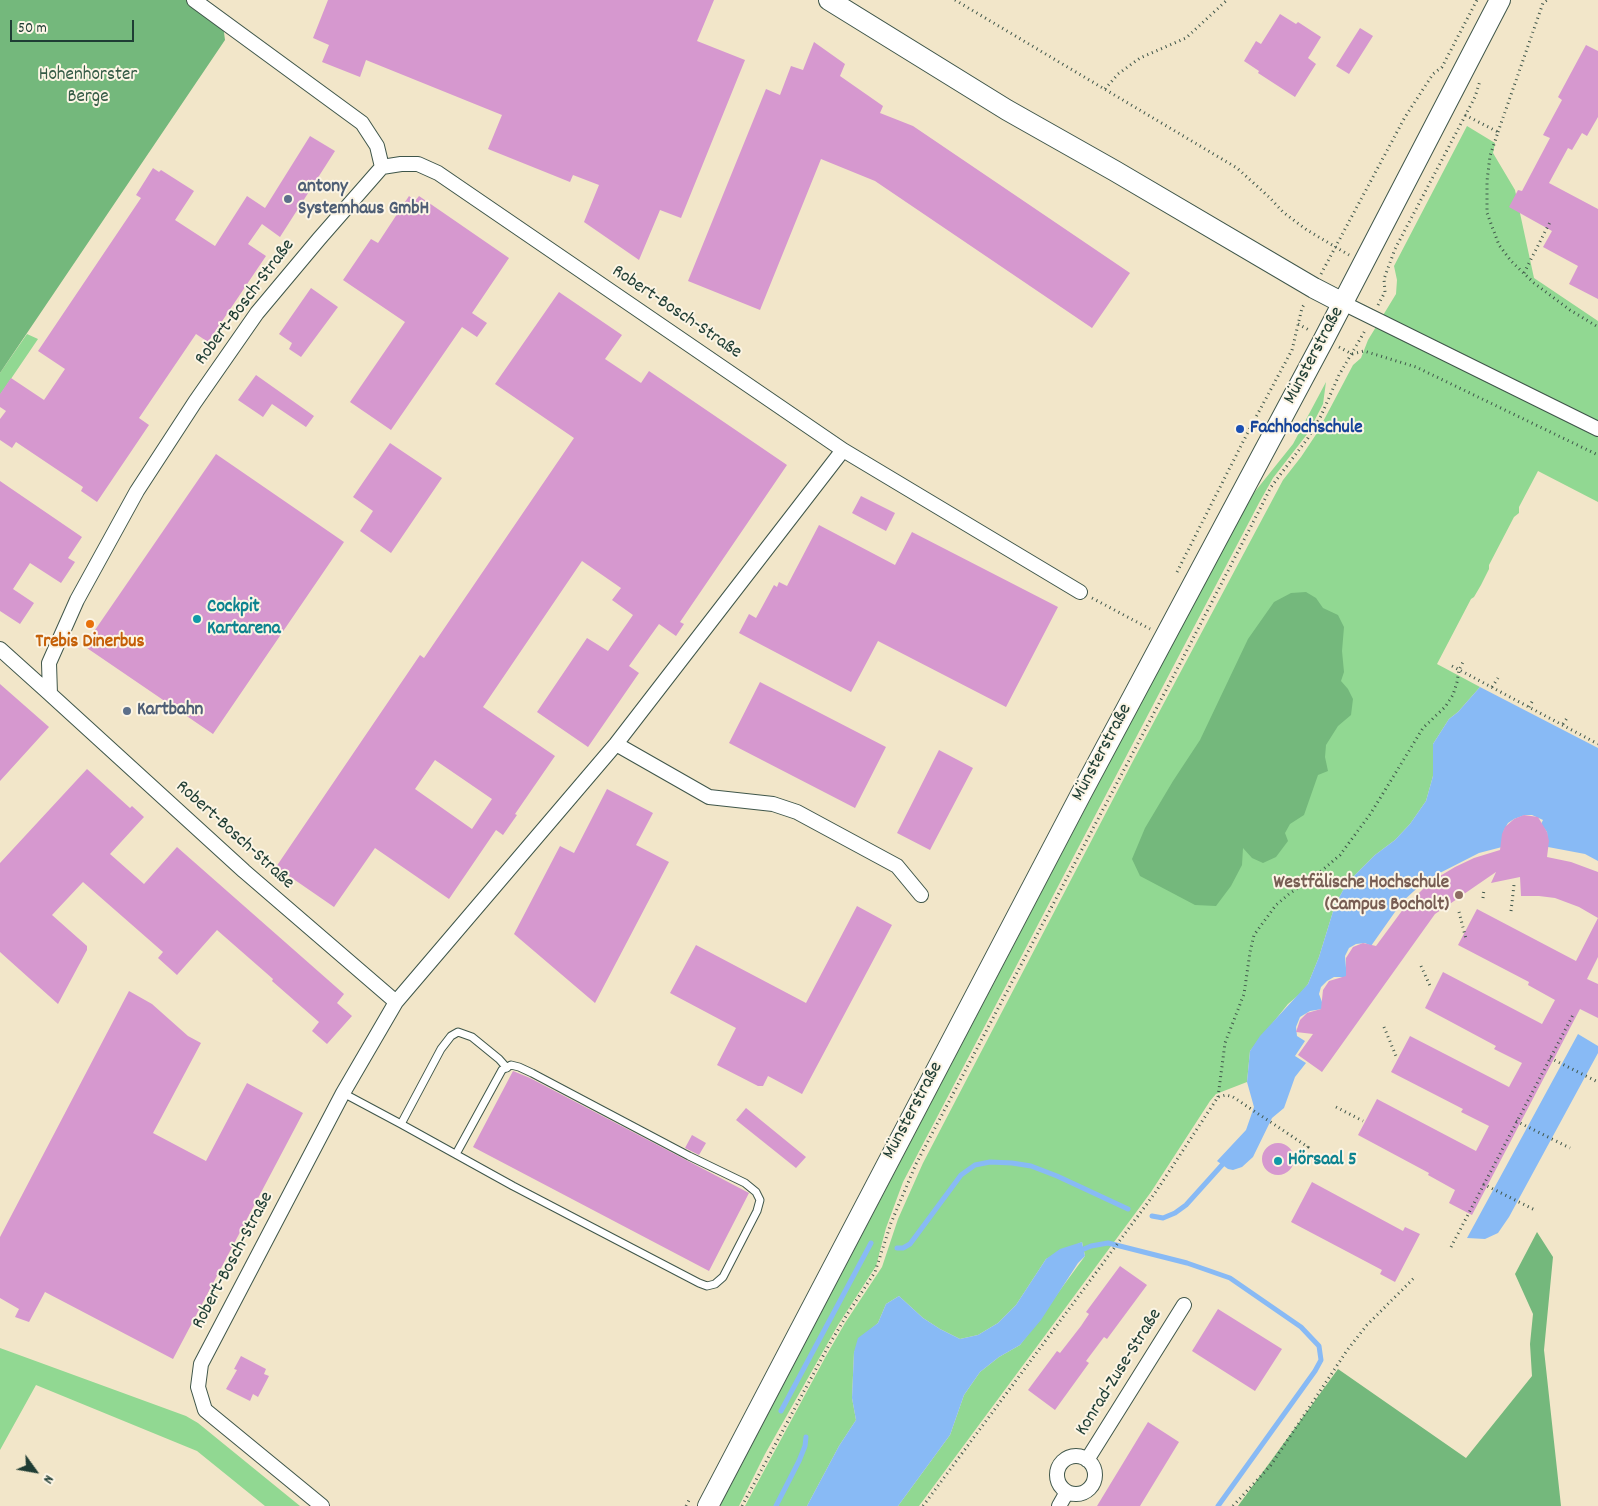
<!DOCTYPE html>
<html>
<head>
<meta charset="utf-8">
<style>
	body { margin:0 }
	#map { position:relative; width:1598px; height:1506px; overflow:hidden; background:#f2e6c9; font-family:Dekko,sans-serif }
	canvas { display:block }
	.north { position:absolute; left:10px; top:1446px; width:50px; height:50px; -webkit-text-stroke:4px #fcf5e5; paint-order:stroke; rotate:122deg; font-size:14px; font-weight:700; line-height:20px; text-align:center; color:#1f3d34 }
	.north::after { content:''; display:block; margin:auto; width:18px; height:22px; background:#1f3d34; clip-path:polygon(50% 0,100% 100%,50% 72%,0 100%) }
	.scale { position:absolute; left:10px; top:20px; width:124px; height:22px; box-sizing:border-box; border:2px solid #1f3d34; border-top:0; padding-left:6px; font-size:15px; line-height:18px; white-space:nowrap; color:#1f3d34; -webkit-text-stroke:4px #fcf5e5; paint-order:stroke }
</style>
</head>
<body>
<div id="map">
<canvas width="1598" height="1506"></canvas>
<div class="north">N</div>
<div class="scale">50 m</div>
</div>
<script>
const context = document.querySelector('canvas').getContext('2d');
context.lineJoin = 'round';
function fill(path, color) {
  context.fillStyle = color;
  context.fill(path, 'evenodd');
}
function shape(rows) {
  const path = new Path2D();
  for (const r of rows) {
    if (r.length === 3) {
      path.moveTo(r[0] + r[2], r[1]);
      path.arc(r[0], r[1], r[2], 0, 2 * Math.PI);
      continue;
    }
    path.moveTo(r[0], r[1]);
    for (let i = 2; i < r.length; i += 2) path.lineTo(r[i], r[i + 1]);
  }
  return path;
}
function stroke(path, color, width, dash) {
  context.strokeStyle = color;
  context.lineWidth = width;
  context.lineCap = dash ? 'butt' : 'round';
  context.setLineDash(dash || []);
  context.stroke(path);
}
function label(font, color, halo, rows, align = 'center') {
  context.font = font + ' Dekko,sans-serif';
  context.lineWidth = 4;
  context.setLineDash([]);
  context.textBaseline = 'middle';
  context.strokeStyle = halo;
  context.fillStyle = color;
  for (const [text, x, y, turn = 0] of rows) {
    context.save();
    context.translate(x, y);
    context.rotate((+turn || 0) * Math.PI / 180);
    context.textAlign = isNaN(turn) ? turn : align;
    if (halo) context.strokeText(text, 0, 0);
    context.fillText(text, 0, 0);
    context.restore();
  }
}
fill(shape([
	[1467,126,1495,143,1493,153,1515,190,1534,278,1598,321,1598,502,1538,471,1519,507,1519,513,1514,517,1489,565,1489,569,1481,585,1474,597,1471,599,1437,664,1480,687,1458,712,1449,719,1433,744,1433,776,1426,801,1410,824,1395,840,1375,855,1347,883,1335,905,1319,957,1308,984,1301,993,1288,1004,1250,1051,1247,1082,1216,1094,1210,1101,1151,1192,919,1506,898,1506,950,1435,964,1395,980,1372,999,1357,1020,1345,1085,1256,1082,1242,1046,1259,1016,1305,998,1323,978,1335,960,1339,940,1329,923,1318,899,1296,886,1304,878,1323,871,1329,854,1352,852,1398,856,1420,839,1446,807,1506,745,1506,826,1356,845,1323,882,1267,898,1219,923,1163,1133,761,1283,480,1301,457,1317,433,1353,365,1361,358,1368,340,1396,294,1397,280,1394,266],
	[27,334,38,339,0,395,0,373],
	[1326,382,1323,404,1308,433,1273,478,1259,503,903,1182,886,1228,876,1266,838,1325,765,1454,739,1506,720,1506,1228,536,1253,494,1293,444],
	[0,1348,186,1416,198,1423,300,1506,265,1506,197,1451,36,1385,0,1450]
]), '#91d892');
fill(shape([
	[0,0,188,0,223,25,225,40,0,373],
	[1306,592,1316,598,1323,608,1338,615,1344,627,1342,651,1344,672,1341,681,1348,689,1353,699,1351,715,1338,726,1326,745,1325,757,1328,771,1318,775,1304,815,1290,824,1285,833,1288,841,1276,857,1263,863,1252,858,1243,848,1242,865,1231,886,1216,906,1195,905,1140,876,1132,859,1145,828,1173,781,1200,740,1248,639,1274,602,1291,593],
	[1537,1232,1553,1257,1544,1350,1561,1506,1238,1506,1338,1369,1466,1458,1532,1376,1530,1344,1533,1314,1515,1274]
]), '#74b87c');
fill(shape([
	[1480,687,1598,748,1598,861,1585,854,1548,847,1547,832,1541,824,1543,820,1532,815,1525,815,1514,819,1508,823,1504,830,1502,847,1479,853,1426,880,1402,902,1371,946,1365,943,1356,944,1349,948,1345,956,1347,980,1341,977,1334,977,1327,981,1321,987,1319,994,1322,1002,1328,1008,1310,1011,1300,1017,1296,1027,1297,1036,1305,1041,1295,1056,1306,1063,1295,1077,1284,1108,1272,1118,1253,1157,1242,1167,1233,1170,1228,1169,1217,1161,1246,1130,1254,1107,1247,1082,1250,1051,1260,1036,1308,984,1319,957,1335,905,1347,883,1375,855,1395,840,1410,824,1426,801,1433,776,1433,744,1449,719,1458,712],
	[1578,1034,1598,1046,1598,1053,1509,1217,1498,1233,1485,1239,1467,1238],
	[1082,1242,1085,1256,1078,1263,1041,1320,1020,1345,999,1357,980,1372,964,1395,950,1435,898,1506,807,1506,839,1446,856,1420,852,1398,854,1352,858,1338,878,1323,886,1304,899,1296,923,1318,940,1329,960,1339,978,1335,998,1323,1016,1305,1046,1259,1060,1249]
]), '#88baf5');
stroke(shape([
	[1152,1216,1163,1218,1175,1213,1186,1205,1222,1165],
	[897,1248,903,1248,910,1244,961,1175,975,1165,990,1162,1012,1163,1031,1166,1057,1176,1128,1209],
	[1084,1249,1091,1246,1108,1243,1187,1263,1230,1278,1301,1327,1319,1346,1321,1360,1315,1371,1218,1506],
	[781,1411,871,1243],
	[776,1506,799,1461,805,1446,806,1437]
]), '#88baf5', 5);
fill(shape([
	[328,0,714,0,697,41,745,60,681,218,660,210,639,260,584,222,599,185,573,175,570,182,488,149,502,115,366,60,360,77,322,62,329,45,313,38],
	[1280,14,1296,24,1298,22,1321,37,1308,58,1316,64,1295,97,1258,73,1259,71,1244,61,1256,41,1261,44],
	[1360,28,1373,36,1349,74,1336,66],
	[814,42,845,64,840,76,883,106,880,113,913,126,1130,273,1092,328,875,181,821,159,760,310,688,281,766,89,780,95,791,66,803,70],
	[1586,45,1598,51,1598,117,1587,136,1582,133,1572,150,1568,148,1549,183,1598,209,1598,299,1569,284,1578,266,1543,247,1552,231,1509,207,1518,190,1522,191,1550,138,1543,135,1562,100,1558,97],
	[310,136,335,151,280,237,262,224,248,244,266,256,208,342,196,334,139,418,149,425,97,502,81,491,83,487,16,442,12,448,0,440,0,419,6,411,0,407,0,394,11,378,44,400,65,369,38,351,141,198,136,195,153,168,159,172,161,170,194,191,175,220,215,246,247,196,265,208],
	[409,196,415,201,419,196,509,258,472,313,487,323,477,337,462,327,391,430,350,402,405,322,343,280,371,239,378,243],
	[311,288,338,307,301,357,289,349,292,343,279,334],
	[559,292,622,335,605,359,641,383,649,371,787,465,680,622,684,624,676,636,659,624,629,666,639,673,588,747,537,712,587,638,608,651,633,615,612,600,621,588,582,561,483,707,555,756,515,814,517,815,503,835,496,830,449,899,375,848,334,907,276,867,420,655,424,658,574,438,495,384],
	[435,760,492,799,472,829,415,789],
	[256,375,314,416,306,427,272,404,263,417,238,400],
	[390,443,442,478,391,553,360,531,373,511,353,497],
	[216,454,344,542,213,734,84,646],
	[0,481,82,537,68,558,75,562,61,583,30,563,13,589,34,603,20,624,0,611],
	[861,496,895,513,886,531,852,513],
	[819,525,895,565,912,532,1058,607,1006,707,878,641,851,692,739,633,749,614,756,618,774,585,777,587,779,582,787,586],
	[760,682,886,747,855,808,729,743],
	[0,684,49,727,0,781],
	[939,750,973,768,930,850,897,833],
	[87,769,130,808,132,806,144,817,110,854,144,884,177,847,344,994,337,1003,352,1016,327,1044,312,1031,319,1022,272,981,273,979,217,930,177,975,158,958,163,952,83,882,52,915,87,946,87,950,58,1004,0,952,0,863],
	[607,789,653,813,636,845,669,862,595,1003,514,934,560,846,574,853],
	[1524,815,1538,817,1547,832,1549,841,1547,857,1571,862,1598,872,1598,918,1579,907,1555,898,1539,896,1521,896,1520,877,1491,883,1496,872,1464,894,1456,898,1457,899,1435,914,1322,1072,1298,1055,1313,1034,1296,1032,1300,1020,1307,1013,1321,1009,1323,990,1329,981,1346,976,1346,958,1353,947,1363,943,1376,946,1404,908,1423,889,1435,879,1455,867,1474,858,1500,850,1502,834,1505,827,1514,819],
	[857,906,892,925,802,1094,768,1076,763,1086,758,1086,717,1065,736,1028,670,993,696,945,806,1003],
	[1477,909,1576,961,1598,918,1598,957,1587,979,1598,984,1598,1018,1580,1009,1472,1215,1449,1203,1455,1190,1428,1175,1429,1173,1358,1135,1377,1099,1476,1151,1489,1126,1461,1112,1463,1109,1391,1072,1410,1036,1509,1087,1522,1063,1494,1049,1496,1046,1425,1008,1443,972,1542,1024,1555,1000,1528,985,1529,982,1458,945],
	[129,991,152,1004,188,1036,201,1043,153,1133,206,1161,247,1083,303,1113,173,1359,45,1292,29,1322,15,1317,19,1309,0,1298,0,1237],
	[513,1071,530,1078,749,1193,709,1271,473,1147],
	[746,1108,806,1157,796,1168,736,1120],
	[692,1135,706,1143,699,1155,685,1148],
	[1278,1159,16],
	[1312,1182,1403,1231,1405,1227,1420,1234,1395,1282,1380,1274,1382,1270,1291,1222],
	[1120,1266,1147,1285,1107,1339,1104,1337,1086,1361,1089,1363,1055,1410,1028,1390,1057,1351,1060,1353,1081,1326,1089,1314,1086,1312],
	[1218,1309,1282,1349,1255,1391,1192,1351],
	[241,1356,266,1369,264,1374,269,1376,258,1397,253,1394,250,1401,226,1389,237,1370,234,1369],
	[1148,1422,1179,1442,1140,1506,1097,1506]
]), '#d698cf');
const lane = shape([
	[343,1093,401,1124,513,1186,699,1283,707,1286,715,1284,723,1277,757,1211,760,1200,756,1192,745,1183,689,1156,532,1073,519,1067,511,1065,502,1070,456,1154],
	[401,1124,441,1049,451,1036,458,1032,472,1037,499,1059,507,1068]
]);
const street = shape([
	[194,0,362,123,377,146,382,167],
	[1343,303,1598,429],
	[0,649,50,694],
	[616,744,709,797,773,804,797,812,897,866,921,895],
	[396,1002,244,871,50,694,49,663,77,600,137,491,195,402,257,313,319,239,382,167,401,164,418,164,438,173,843,450],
	[1076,1475,19],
	[1087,1460,1184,1305],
	[322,1506,205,1410,198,1387,201,1364,343,1093,396,1002,616,744,843,450,1080,592],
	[1059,1506,1067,1492]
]);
const secondary = shape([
	[829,0,1007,110,1115,171,1314,288,1343,303],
	[708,1506,1081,794,1324,339,1500,0]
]);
stroke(lane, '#3f564a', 9);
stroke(street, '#3f564a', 16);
stroke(secondary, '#3f564a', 22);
stroke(shape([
	[955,0,1237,168,1269,197,1283,212,1307,230,1349,255],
	[1105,89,1118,74,1140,58,1186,38,1227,0],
	[1465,115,1498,132,1490,156,1487,181,1487,213,1499,245,1511,261,1534,283,1570,310,1598,327],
	[1498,132,1543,3,1547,0],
	[1524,273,1550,222],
	[1321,274,1405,117,1433,74,1442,67,1477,0],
	[1378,305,1385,292,1384,279,1395,249,1475,97,1480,81],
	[1298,324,1309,330],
	[1339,347,1352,354,1364,351,1416,367,1598,455],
	[1177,572,1249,430,1292,350,1302,308,1305,303],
	[1092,598,1150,629],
	[1452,666,1598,744],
	[1492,687,1498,678],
	[1529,707,1533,700],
	[1563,724,1567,718],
	[1483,898,1484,889],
	[1511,911,1514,885],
	[1459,912,1466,939],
	[1421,966,1431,988],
	[1384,1027,1396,1056],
	[1550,1058,1598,1082],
	[1218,1097,1225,1043,1244,994,1250,952,1254,935,1276,905,1289,894,1313,878,1340,855,1371,813,1423,728,1445,707,1453,695,1457,682,1459,670,1463,662],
	[1336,1107,1363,1121],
	[1516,1121,1570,1148],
	[1483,1184,1535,1210],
	[1451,1247,1574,1013],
	[686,1506,690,1498],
	[742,1506,829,1345,848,1313,875,1272,891,1223,916,1164,1184,656,1262,505,1271,487,1308,438,1321,416,1339,375,1366,329],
	[923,1506,1155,1193,1218,1097,1226,1095,1233,1097,1308,1147,1295,1156],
	[1233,1506,1271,1465,1348,1349,1367,1325,1414,1278]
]), '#3f564a', 3, [1, 4]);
stroke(lane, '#fff', 7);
stroke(street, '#fff', 14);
stroke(secondary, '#fff', 20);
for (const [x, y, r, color] of [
	[288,199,5,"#5c6f8a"],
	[1240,429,5,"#1a4fb4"],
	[197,619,5,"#0f9aa8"],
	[90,624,5,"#e8710a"],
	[127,711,5,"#5c6f8a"],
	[1459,895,5,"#8d6e63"],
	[1278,1161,5,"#0f9aa8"]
]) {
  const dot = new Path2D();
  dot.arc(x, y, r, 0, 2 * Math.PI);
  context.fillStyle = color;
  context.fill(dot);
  stroke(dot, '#fcf5e5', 2);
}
label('19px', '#365c47', '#fcf5e5', [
	["Hohenhorster",88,76],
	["Berge",88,98]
]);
label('bold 19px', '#4e5e75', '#fcf5e5', [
	["antony",298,188],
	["Systemhaus GmbH",298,210],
	["Kartbahn",137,711]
], 'left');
label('19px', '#1f3d34', '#fcf5e5', [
	["Robert-Bosch-Straße",246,303,-53],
	["Robert-Bosch-Straße",676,313,34],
	["Münsterstraße",1315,356,-62],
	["Münsterstraße",1103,753,-62],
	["Robert-Bosch-Straße",234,836,42],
	["Münsterstraße",914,1111,-62],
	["Robert-Bosch-Straße",234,1261,-62],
	["Konrad-Zuse-Straße",1120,1373,-58]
]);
label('bold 19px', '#164399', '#fcf5e5', [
	["Fachhochschule",1250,429]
], 'left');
label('bold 19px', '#0d838f', '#fcf5e5', [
	["Cockpit",207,608],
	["Kartarena",207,630],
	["Hörsaal 5",1288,1161]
], 'left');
label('bold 19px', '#c56008', '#fcf5e5', [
	["Trebis Dinerbus",90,643]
]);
label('bold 19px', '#785e54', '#fcf5e5', [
	["Westfälische Hochschule",1449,884],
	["(Campus Bocholt)",1449,906]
], 'right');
</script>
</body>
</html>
